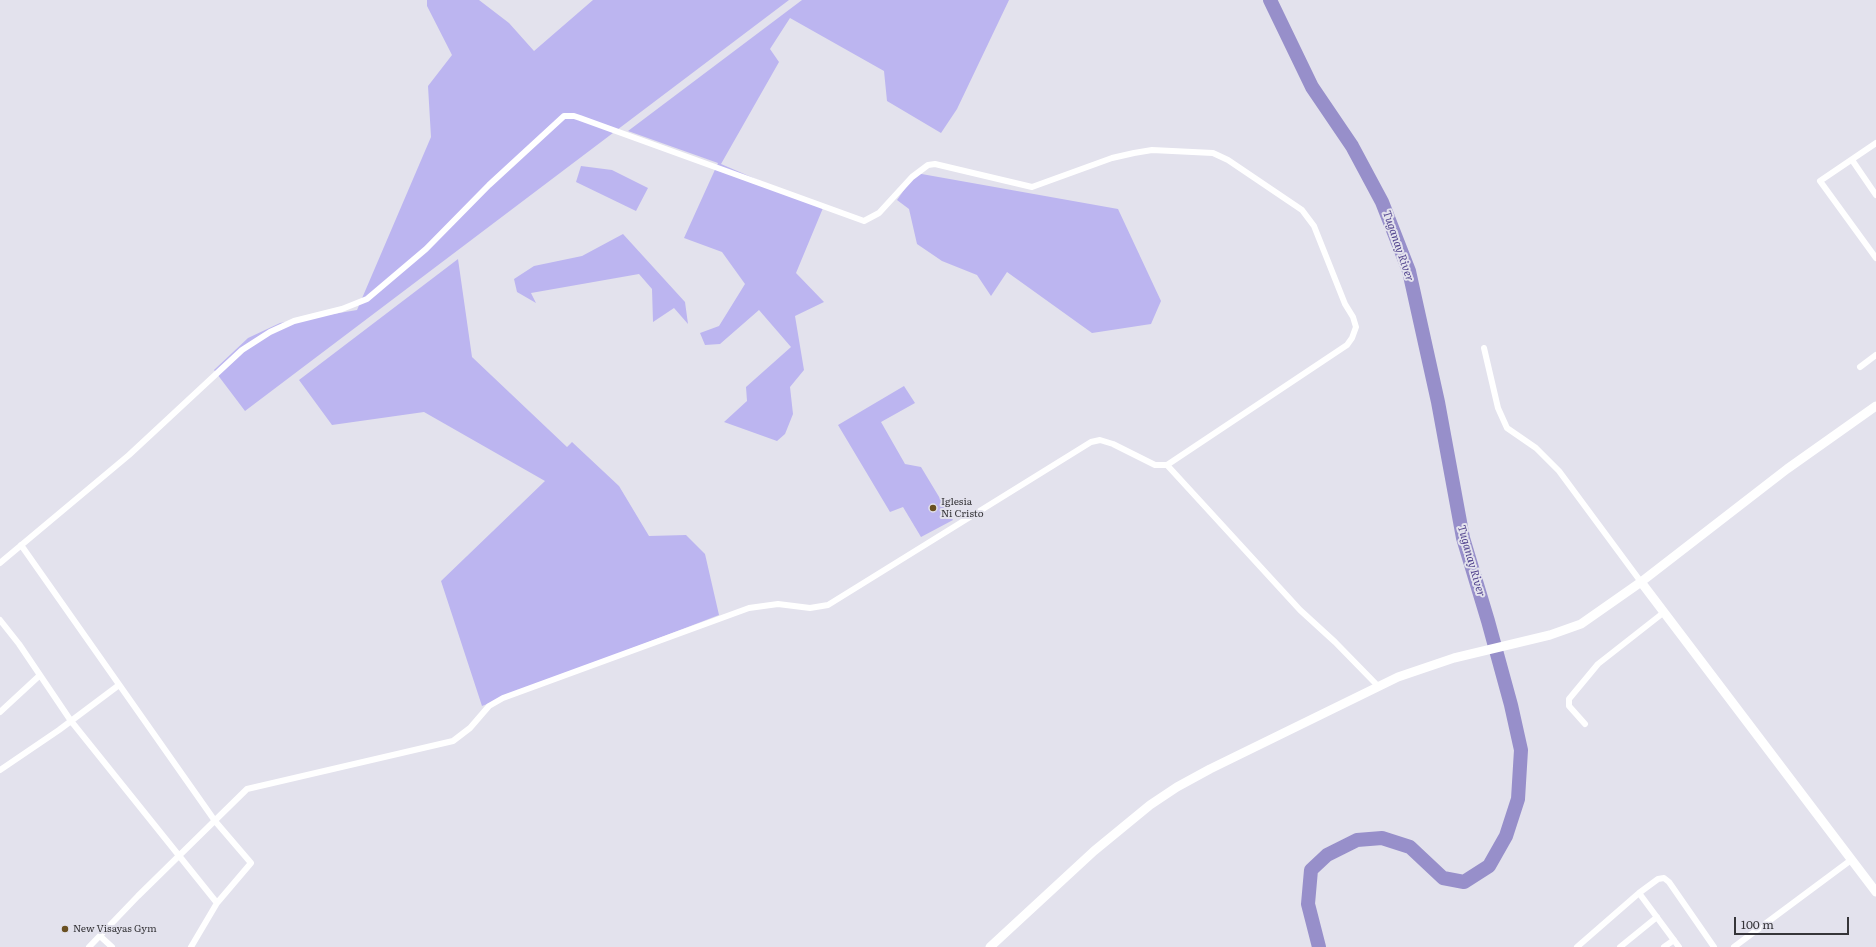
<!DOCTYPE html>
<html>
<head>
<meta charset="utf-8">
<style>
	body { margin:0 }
	#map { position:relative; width:1876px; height:947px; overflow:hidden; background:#e3e2ed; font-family:Literata,serif }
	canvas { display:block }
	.scale { position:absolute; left:1734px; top:917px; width:115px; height:18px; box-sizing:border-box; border:2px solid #363539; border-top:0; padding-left:5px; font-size:12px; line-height:14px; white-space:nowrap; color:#363539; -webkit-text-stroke:3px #e3e2ed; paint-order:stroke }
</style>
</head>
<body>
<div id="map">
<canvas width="1876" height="947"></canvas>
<div class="scale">100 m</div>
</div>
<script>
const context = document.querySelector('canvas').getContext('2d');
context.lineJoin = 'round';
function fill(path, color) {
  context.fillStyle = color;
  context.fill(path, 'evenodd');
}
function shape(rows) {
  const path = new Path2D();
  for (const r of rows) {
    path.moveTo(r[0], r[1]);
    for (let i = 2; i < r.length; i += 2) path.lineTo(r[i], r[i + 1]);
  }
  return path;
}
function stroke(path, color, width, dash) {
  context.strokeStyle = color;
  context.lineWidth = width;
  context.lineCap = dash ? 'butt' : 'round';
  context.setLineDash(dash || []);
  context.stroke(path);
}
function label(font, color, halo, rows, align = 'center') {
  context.font = font + ' Literata,serif';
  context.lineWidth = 4;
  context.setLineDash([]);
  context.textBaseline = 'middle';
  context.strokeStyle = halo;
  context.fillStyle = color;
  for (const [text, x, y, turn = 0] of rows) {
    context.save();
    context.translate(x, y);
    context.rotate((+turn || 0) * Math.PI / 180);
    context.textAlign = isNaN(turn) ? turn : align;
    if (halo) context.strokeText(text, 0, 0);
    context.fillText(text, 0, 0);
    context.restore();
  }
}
fill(shape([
	[427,0,479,0,509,23,534,51,593,0,789,0,245,411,214,370,248,338,280,323,357,310,431,137,428,86,452,55,427,6],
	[802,0,1009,0,957,109,941,133,887,101,884,71,790,18,770,49,779,62,721,164,823,208,796,273,824,302,795,316,804,370,790,387,793,414,785,434,777,441,724,422,747,401,746,387,791,347,759,310,720,344,705,345,700,333,719,326,745,284,722,252,684,238,718,163,628,131],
	[581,166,612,170,648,188,636,211,576,182],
	[916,173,1118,209,1161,301,1151,324,1092,333,1007,272,991,296,977,275,942,261,917,244,909,209,897,200],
	[623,234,685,302,688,324,674,308,653,322,652,289,639,274,531,293,536,303,517,292,514,279,534,266,582,256],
	[458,259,472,357,567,447,572,442,619,486,649,536,686,535,705,554,719,615,482,706,441,581,545,481,424,412,332,425,299,380],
	[904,386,915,403,881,422,905,464,921,467,953,520,921,537,903,507,890,512,838,425]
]), '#bcb5f0');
stroke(shape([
	[1270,0,1312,87,1352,146,1382,202,1409,271,1438,402,1463,538,1488,621,1511,705,1521,750,1518,799,1506,836,1489,866,1464,882,1443,878,1410,847,1382,838,1357,840,1327,855,1311,870,1308,904,1319,947]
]), '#978fca', 14);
stroke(shape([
	[1876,143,1820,181,1876,258],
	[1852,160,1876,195],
	[1484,348,1498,408,1507,428,1536,448,1559,471,1641,582],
	[1860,367,1876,355],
	[1167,465,1300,610,1335,642,1378,686],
	[21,545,215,821,251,863,217,903,191,947],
	[0,563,129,455,242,350,270,332,294,321,342,309,367,299,426,249,489,185,564,116,574,116,580,118,864,221,879,213,912,177,928,165,935,164,1032,187,1112,158,1134,153,1152,150,1213,153,1228,160,1302,210,1314,226,1345,304,1353,317,1356,327,1352,338,1347,345,1167,465,1155,465,1113,444,1100,440,1091,442,828,605,810,608,778,604,749,608,503,698,489,706,470,728,453,741,247,789,138,896,89,947],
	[0,620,19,644,71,721,217,903],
	[0,712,39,676],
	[1585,724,1569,706,1569,699,1598,664,1663,613],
	[0,770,59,730,119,685],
	[1639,893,1679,947],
	[100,936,112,947],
	[1577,947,1639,893,1658,879,1664,878,1669,882,1714,947],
	[1620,947,1657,917],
	[1664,947,1674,940],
	[1734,947,1851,860]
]), '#fff', 6);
stroke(shape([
	[1641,582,1876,892],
	[990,947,1094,851,1150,805,1177,787,1210,769,1398,677,1454,658,1550,635,1581,624,1641,582,1787,469,1876,406]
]), '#fff', 9);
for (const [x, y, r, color] of [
	[933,508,4,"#6a5022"],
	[65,929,4,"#6a5022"]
]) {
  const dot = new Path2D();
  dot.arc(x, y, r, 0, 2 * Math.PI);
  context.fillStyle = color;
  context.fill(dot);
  stroke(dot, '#e3e2ed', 1.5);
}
label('10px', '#363539', '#e3e2ed', [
	["Iglesia",941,502],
	["Ni Cristo",941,514],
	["New Visayas Gym",73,929]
], 'left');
label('italic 11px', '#54468f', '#e3e2ed', [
	["Tuganay River",1398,246,71],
	["Tuganay River",1471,561,74]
]);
</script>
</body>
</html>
